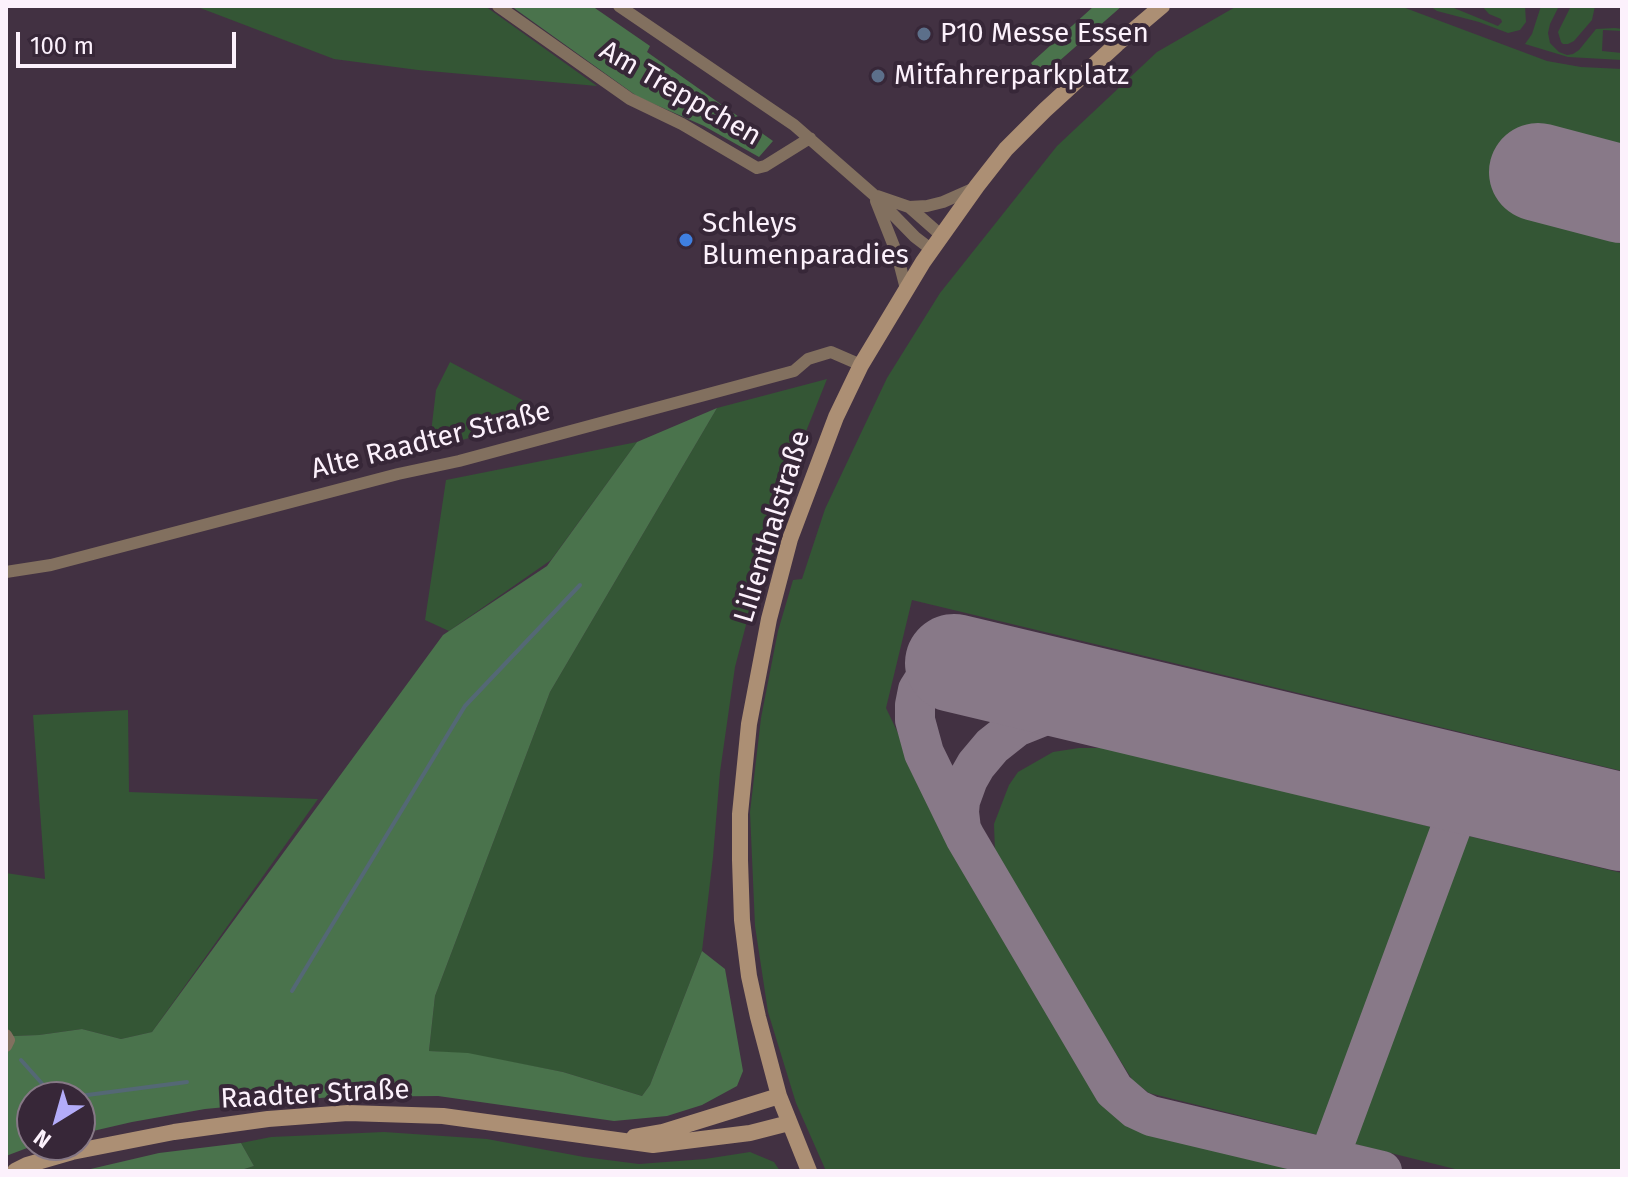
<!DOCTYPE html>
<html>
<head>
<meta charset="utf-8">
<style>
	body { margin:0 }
	#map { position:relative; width:1628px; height:1177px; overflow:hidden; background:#423142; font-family:"Fira Sans",sans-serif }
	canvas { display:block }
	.frame { position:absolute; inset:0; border:8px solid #fcf1fc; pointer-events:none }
	.north { position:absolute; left:16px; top:1081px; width:80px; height:80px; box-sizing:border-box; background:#372738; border:2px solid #867886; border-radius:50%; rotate:217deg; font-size:22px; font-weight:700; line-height:32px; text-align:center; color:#fcf1fc }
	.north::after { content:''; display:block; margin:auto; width:28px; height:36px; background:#b3acf9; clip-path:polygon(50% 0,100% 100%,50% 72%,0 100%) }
	.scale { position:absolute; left:16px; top:32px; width:220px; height:36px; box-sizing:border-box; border:4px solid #fcf1fc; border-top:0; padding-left:10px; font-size:24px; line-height:28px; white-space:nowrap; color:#fcf1fc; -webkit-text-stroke:6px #372738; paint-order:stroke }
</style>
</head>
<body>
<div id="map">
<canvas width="1628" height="1177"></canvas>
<div class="frame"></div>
<div class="north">N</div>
<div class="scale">100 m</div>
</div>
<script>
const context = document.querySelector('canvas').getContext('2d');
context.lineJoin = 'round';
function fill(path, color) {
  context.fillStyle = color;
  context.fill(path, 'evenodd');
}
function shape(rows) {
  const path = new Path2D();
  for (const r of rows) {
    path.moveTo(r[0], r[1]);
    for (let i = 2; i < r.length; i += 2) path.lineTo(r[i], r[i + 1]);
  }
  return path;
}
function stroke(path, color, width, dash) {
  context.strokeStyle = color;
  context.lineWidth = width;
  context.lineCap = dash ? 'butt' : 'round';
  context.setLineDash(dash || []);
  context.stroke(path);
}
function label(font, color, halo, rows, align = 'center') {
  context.font = font + ' "Fira Sans",sans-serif';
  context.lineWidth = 8;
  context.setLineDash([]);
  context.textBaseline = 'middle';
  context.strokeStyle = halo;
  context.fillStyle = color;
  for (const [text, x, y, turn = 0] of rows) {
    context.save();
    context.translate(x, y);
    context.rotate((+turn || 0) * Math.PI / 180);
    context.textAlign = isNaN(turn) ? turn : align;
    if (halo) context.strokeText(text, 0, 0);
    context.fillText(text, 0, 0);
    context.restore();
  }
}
fill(shape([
	[195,6,485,6,597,86,418,70,334,59],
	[1237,6,1400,6,1547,61,1581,67,1622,69,1622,771,912,600,886,708,967,877,1103,1100,1134,1127,1315,1171,826,1171,796,1103,768,1012,755,926,750,812,761,718,778,631,793,580,802,579,825,509,887,378,940,293,1057,146,1157,52],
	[1430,6,1449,6,1498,26,1502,22,1501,19,1489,14,1482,6,1525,6,1526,22,1520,30,1508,33,1479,22,1437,11],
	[1541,6,1559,6,1550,24,1548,33,1550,43,1559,52,1567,55,1573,54,1579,50,1596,29,1615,28,1622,29,1622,31,1603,30,1602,51,1622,53,1622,60,1568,57,1525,44,1532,34],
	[1571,6,1595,6,1592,20,1574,41,1568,44,1563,44,1561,42,1558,32],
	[450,362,549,414,429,450,436,390],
	[827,379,779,499,735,667,720,772,713,857,702,951,650,1085,642,1096,563,1072,468,1054,429,1051,435,996,550,692,717,408],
	[637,442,551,560,449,631,425,620,446,480],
	[128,710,129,792,318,799,152,1032,121,1039,82,1029,39,1035,13,1036,6,1031,6,873,45,879,33,715],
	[1079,748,1105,748,1622,873,1622,1171,1463,1171,1149,1093,1133,1081,1006,877,995,852,994,824,1009,785,1018,772,1053,752],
	[384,1132,487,1139,584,1157,639,1164,705,1159,750,1152,774,1162,780,1171,238,1171,254,1166,241,1143,271,1137]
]), '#345635');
fill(shape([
	[511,6,592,6,650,46,647,52,773,141,759,157,704,126,638,97],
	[1094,6,1122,6,1041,77,1031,63],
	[717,408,550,692,435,996,429,1051,468,1053,563,1072,642,1096,650,1085,702,951,725,969,743,1071,737,1086,702,1105,667,1116,614,1121,438,1096,331,1097,205,1109,132,1122,80,1134,80,1097,32,1097,32,1145,35,1145,6,1156,6,1053,13,1036,39,1035,82,1029,121,1039,152,1032,443,635,547,566,637,442],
	[241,1143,254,1166,238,1171,82,1171,159,1153]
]), '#4a734c');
stroke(shape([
	[292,991,465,706,580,585],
	[21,1060,54,1097],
	[72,1097,187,1082]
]), '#546875', 4);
stroke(shape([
	[954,663,946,663,930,671,918,690,915,705,915,720,924,753,965,837,1114,1090,1136,1109,1151,1116,1382,1171],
	[961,829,959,812,960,801,968,779,976,765,992,746,1016,727,1046,715,1079,707,1124,707,1170,715],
	[1329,1158,1467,785]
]), '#887988', 40);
stroke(shape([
	[1538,172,1622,194],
	[954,663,1622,822]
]), '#887988', 98);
stroke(shape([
	[498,6,630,99,682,124,757,168,765,166,810,138],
	[619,6,794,125,874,195,915,237,932,250],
	[877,196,909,207,927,206,943,202,977,187],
	[876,201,897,254,906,289],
	[909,207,942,236],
	[6,572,51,565,398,474,459,461,794,371,808,359,831,352,861,365],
	[6,1035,9,1040,6,1046]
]), '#82705f', 12);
stroke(shape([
	[634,1137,663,1132,779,1096],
	[15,1171,27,1165,72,1152,174,1132,268,1119,348,1113,443,1116,653,1145,750,1133,789,1123],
	[809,1171,779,1096,758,1017,749,976,742,920,740,860,740,814,749,724,769,619,790,539,836,417,861,365,923,262,977,186,1006,149,1045,110,1117,44,1162,6]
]), '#ac8f74', 16);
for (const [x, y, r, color] of [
	[924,34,8,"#5c6f8a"],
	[878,76,8,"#5c6f8a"],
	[686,240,8,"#3f7fe0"]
]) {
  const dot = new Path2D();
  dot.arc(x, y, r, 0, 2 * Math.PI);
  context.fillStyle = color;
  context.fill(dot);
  stroke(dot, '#372738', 3);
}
label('28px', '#fcf1fc', '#372738', [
	["P10 Messe Essen",940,34],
	["Mitfahrerparkplatz",894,76],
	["Schleys",702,224],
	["Blumenparadies",702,256]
], 'left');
label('28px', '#fcf1fc', '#372738', [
	["Am Treppchen",680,94,30],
	["Alte Raadter Straße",431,441,-14],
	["Lilienthalstraße",773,527,-73],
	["Raadter Straße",315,1095,-3]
]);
</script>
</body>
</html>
